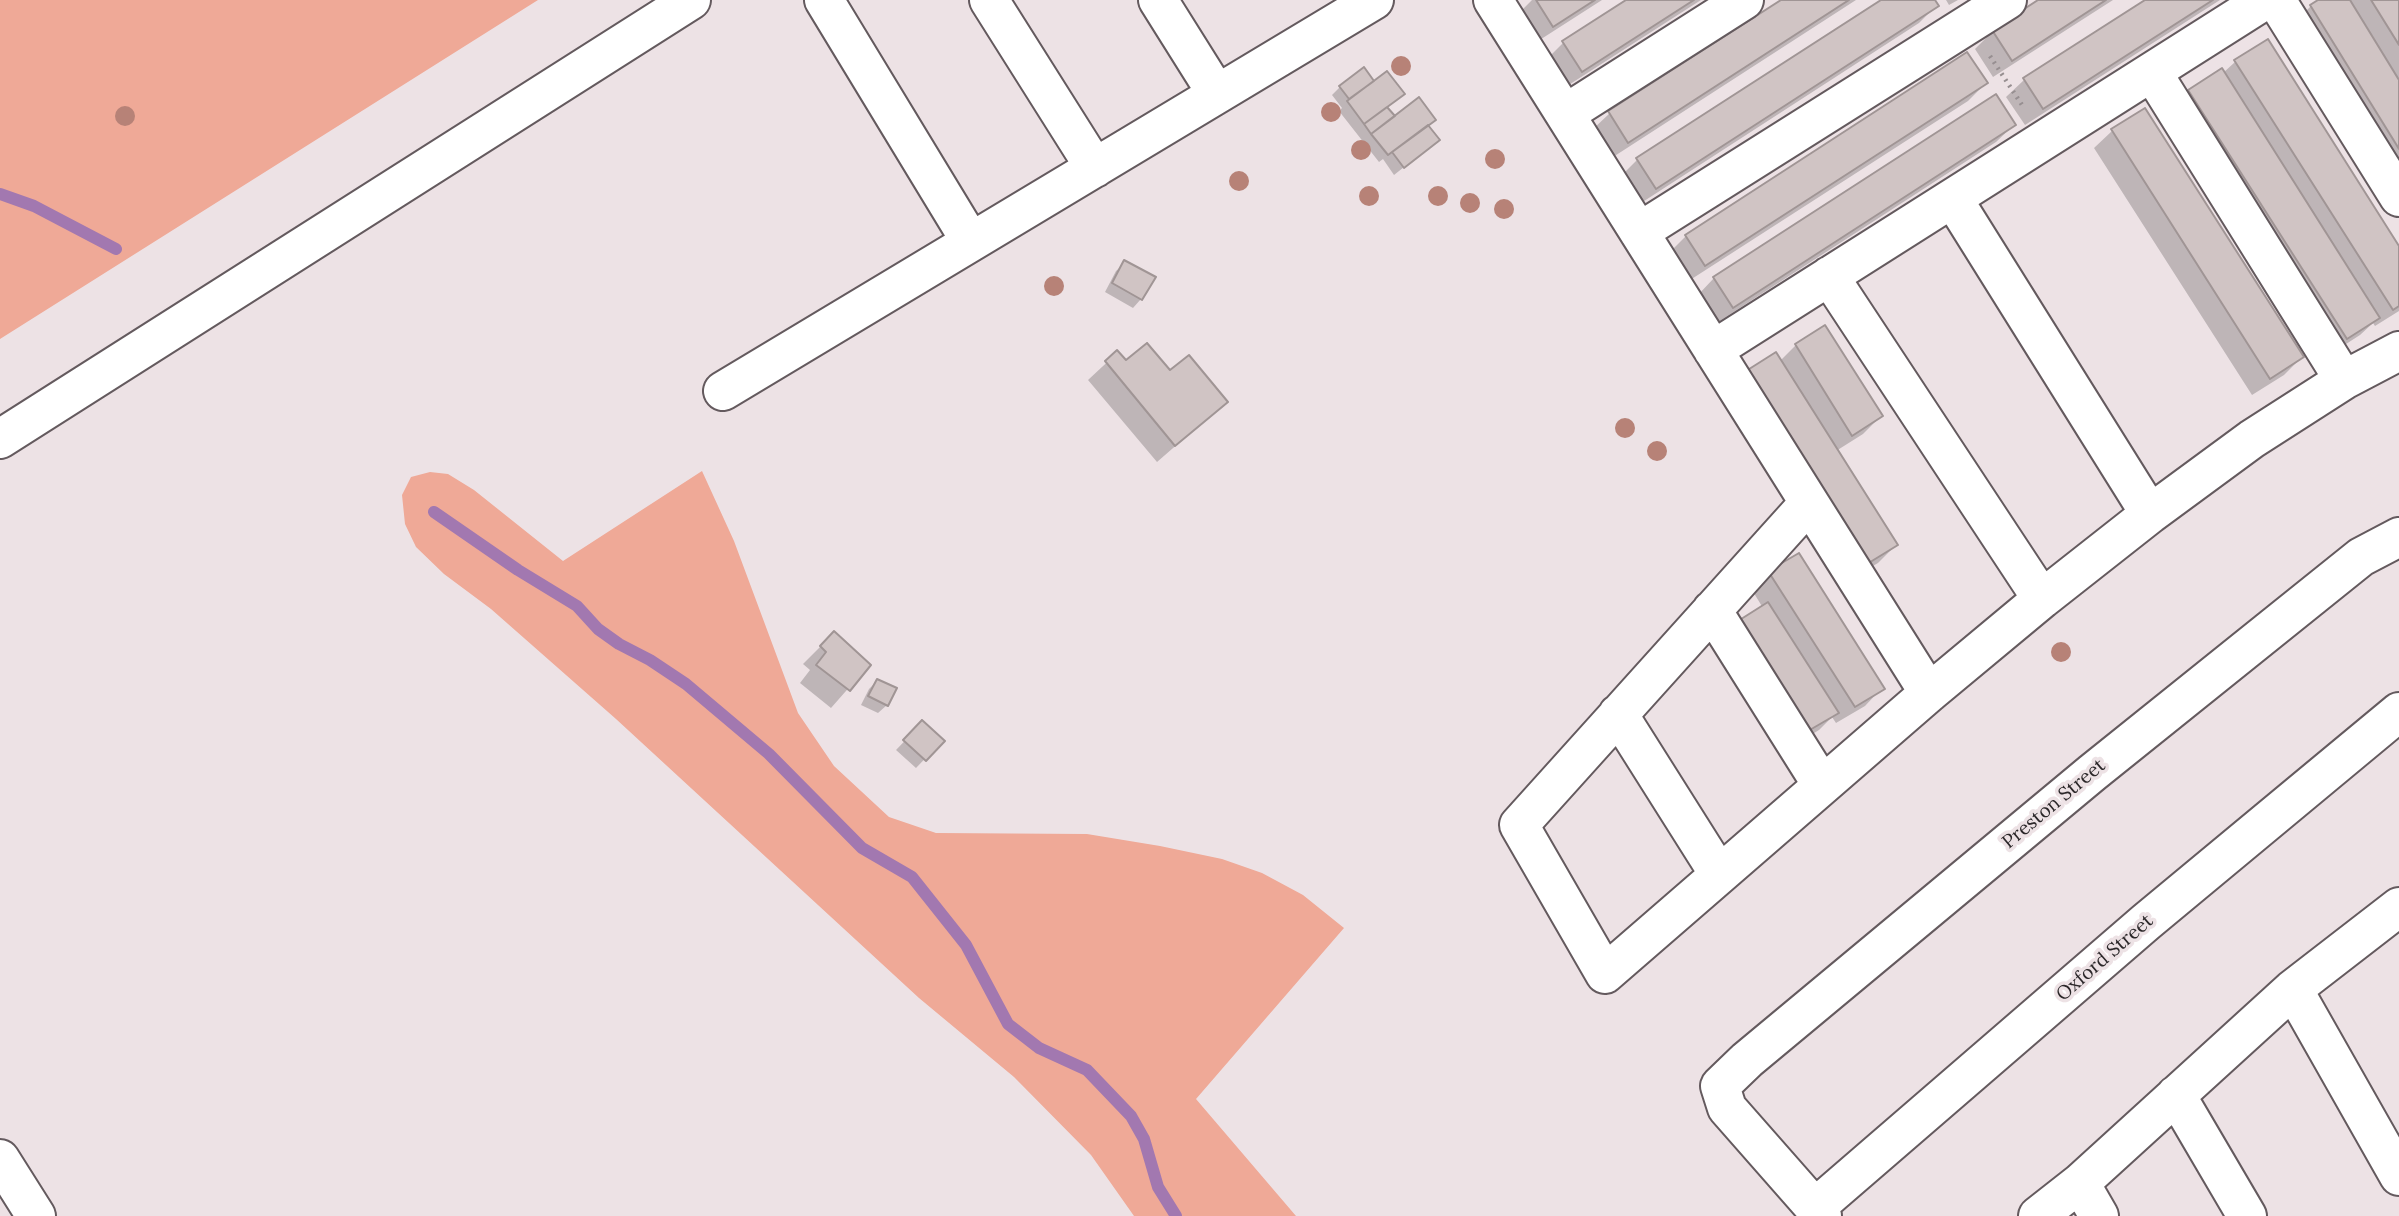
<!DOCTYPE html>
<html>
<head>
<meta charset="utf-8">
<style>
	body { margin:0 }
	canvas { display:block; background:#ede2e5 }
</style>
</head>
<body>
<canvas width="2399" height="1216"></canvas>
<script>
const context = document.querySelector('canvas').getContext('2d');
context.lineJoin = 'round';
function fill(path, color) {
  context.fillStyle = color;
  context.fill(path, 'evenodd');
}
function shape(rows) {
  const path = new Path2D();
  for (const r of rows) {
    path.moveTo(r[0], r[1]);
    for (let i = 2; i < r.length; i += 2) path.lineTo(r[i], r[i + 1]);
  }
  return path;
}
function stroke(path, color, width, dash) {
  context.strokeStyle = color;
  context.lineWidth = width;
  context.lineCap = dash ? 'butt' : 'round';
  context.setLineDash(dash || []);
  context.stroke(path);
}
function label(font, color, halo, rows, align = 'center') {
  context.font = font + ' Lora,serif';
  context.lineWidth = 7;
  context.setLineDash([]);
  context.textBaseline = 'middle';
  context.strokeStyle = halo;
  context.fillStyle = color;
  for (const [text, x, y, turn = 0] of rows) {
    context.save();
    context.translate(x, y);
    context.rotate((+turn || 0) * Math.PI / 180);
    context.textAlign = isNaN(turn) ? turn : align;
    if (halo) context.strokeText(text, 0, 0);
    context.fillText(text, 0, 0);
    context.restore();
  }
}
fill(shape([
	[0,0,538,0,0,339],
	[702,471,734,541,798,713,834,766,889,817,936,833,1087,834,1160,846,1222,859,1262,873,1303,895,1344,928,1196,1099,1296,1216,1134,1216,1091,1155,1014,1077,919,998,616,719,491,609,444,574,416,547,405,524,402,495,411,477,430,472,448,474,474,490,563,561]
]), '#efa997');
fill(shape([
	[1532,0,1602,0,1535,43,1517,15],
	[1630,0,1701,0,1564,88,1546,60,1563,43],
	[1784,0,1856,0,1610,159,1592,130,1610,113],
	[1884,0,1933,0,1936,6,1919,23,1638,205,1620,177,1637,160],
	[1946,0,1958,0,1949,5],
	[2042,0,2113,0,1993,77,1975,49,1993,31],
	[2148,0,2220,0,2025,125,2006,97,2024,80],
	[2322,0,2399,0,2399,195,2293,24,2311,6],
	[2267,42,2399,249,2399,311,2375,326,2373,323,2360,335,2329,355,2171,109,2189,91,2221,71,2223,73,2235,62],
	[1374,83,1403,94,1386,108,1394,119,1427,126,1438,140,1394,175,1383,159,1379,162,1339,111,1342,108,1332,95,1340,87],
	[1986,83,1968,101,1687,282,1668,254,1686,236],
	[2144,110,2302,357,2284,375,2252,395,2094,148,2112,131],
	[2014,125,1996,142,1715,324,1697,296,1714,278],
	[1125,263,1141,299,1133,308,1105,292,1116,271],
	[1796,345,1881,416,1863,434,1836,451,1896,545,1878,563,1849,580,1780,361],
	[1117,353,1126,363,1170,373,1226,402,1157,462,1088,380],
	[1770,573,1882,688,1865,706,1836,723,1832,717,1819,730,1790,748,1763,608,1752,590],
	[834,633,868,666,831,708,800,683,810,670,803,664],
	[877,681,887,705,878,713,861,705,869,689],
	[922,723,942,741,916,768,896,750]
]), '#0003');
stroke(shape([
	[0,194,34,206,116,249],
	[434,512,518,570,577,606,598,629,619,644,650,660,686,684,769,754,862,848,912,877,966,945,1008,1024,1039,1048,1087,1070,1131,1116,1144,1139,1158,1187,1176,1216]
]), '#a278b0', 12);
const building = shape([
	[1536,0,1595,0,1553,27,1536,0],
	[1626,0,1694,0,1582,72,1562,41,1626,0],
	[1781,0,1849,0,1628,143,1608,111,1781,0],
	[1881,0,1935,0,1939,6,1656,189,1636,158,1881,0],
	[2038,0,2106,0,2012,61,1992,30,2038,0],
	[2145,0,2213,0,2043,109,2023,78,2145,0],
	[2318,0,2350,0,2399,80,2399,149,2310,5,2318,0],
	[2371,0,2399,0,2399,45,2371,0],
	[2268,39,2399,246,2399,306,2393,310,2234,60,2268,39],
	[1967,52,1988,83,1705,266,1685,235,1967,52],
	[1364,67,1374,81,1349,99,1339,86,1364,67],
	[2222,68,2380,318,2347,339,2188,90,2222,68],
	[1387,71,1405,94,1364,124,1347,101,1387,71],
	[1996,94,2016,125,1733,308,1713,277,1996,94],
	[1419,97,1436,120,1388,155,1371,134,1419,97],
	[1387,107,1395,116,1371,134,1364,124,1387,107],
	[2145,108,2304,357,2270,379,2111,129,2145,108],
	[1428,125,1440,140,1404,168,1392,152,1428,125],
	[1124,260,1156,277,1142,300,1112,283,1124,260],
	[1825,325,1883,416,1852,436,1795,344,1825,325],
	[1147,343,1170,370,1189,355,1228,402,1175,446,1105,361,1117,350,1126,360,1147,343],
	[1776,352,1898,545,1867,564,1746,371,1776,352],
	[1799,553,1885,689,1855,707,1768,571,1799,553],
	[1768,602,1839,713,1808,731,1738,621,1768,602],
	[834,631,871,665,850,691,816,665,826,652,820,646,834,631],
	[877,679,897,688,888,706,868,696,877,679],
	[922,720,945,741,926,761,903,740,922,720]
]);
fill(building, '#d0c4c4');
stroke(building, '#a09595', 2);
const minor = shape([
	[824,0,971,242],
	[989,0,1095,168],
	[1158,0,1217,94],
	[1493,0,1929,693],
	[2276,0,2399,197],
	[2152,72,2344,380],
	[1565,114,1744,0],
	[1953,199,2150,514],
	[1639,232,2007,0],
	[1829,276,2042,599],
	[1713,350,2265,0],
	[723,391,1374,0],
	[0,439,691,0],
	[1809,503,1519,825,1605,974,1929,693,2042,599,2150,514,2252,439,2344,380,2399,351],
	[1712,610,1822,785],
	[1618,714,1719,874],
	[2293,989,2399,1176],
	[2176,1095,2247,1216],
	[0,1159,36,1216],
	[2080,1183,2099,1216],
	[1815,1208,2146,922,2399,712],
	[1822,1216,1727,1108,1720,1086,1747,1060,2092,773,2361,557,2399,537],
	[2038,1216,2080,1183,2293,989,2399,907]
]);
stroke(minor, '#645a5e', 42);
stroke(shape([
	[1990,56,2024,108]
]), '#978f91', 4.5, [2, 5]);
stroke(minor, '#fff', 38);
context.fillStyle = '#b78277';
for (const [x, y] of [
	[1401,66],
	[1331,112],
	[125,116],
	[1361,150],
	[1495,159],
	[1239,181],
	[1369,196],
	[1438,196],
	[1470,203],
	[1504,209],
	[1054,286],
	[1625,428],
	[1657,451],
	[2061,652]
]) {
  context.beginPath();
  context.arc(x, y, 10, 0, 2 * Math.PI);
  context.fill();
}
label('19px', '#2b2729', '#ede2e5', [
	["Preston Street",2054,804,-40],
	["Oxford Street",2105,958,-41]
]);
</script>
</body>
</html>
